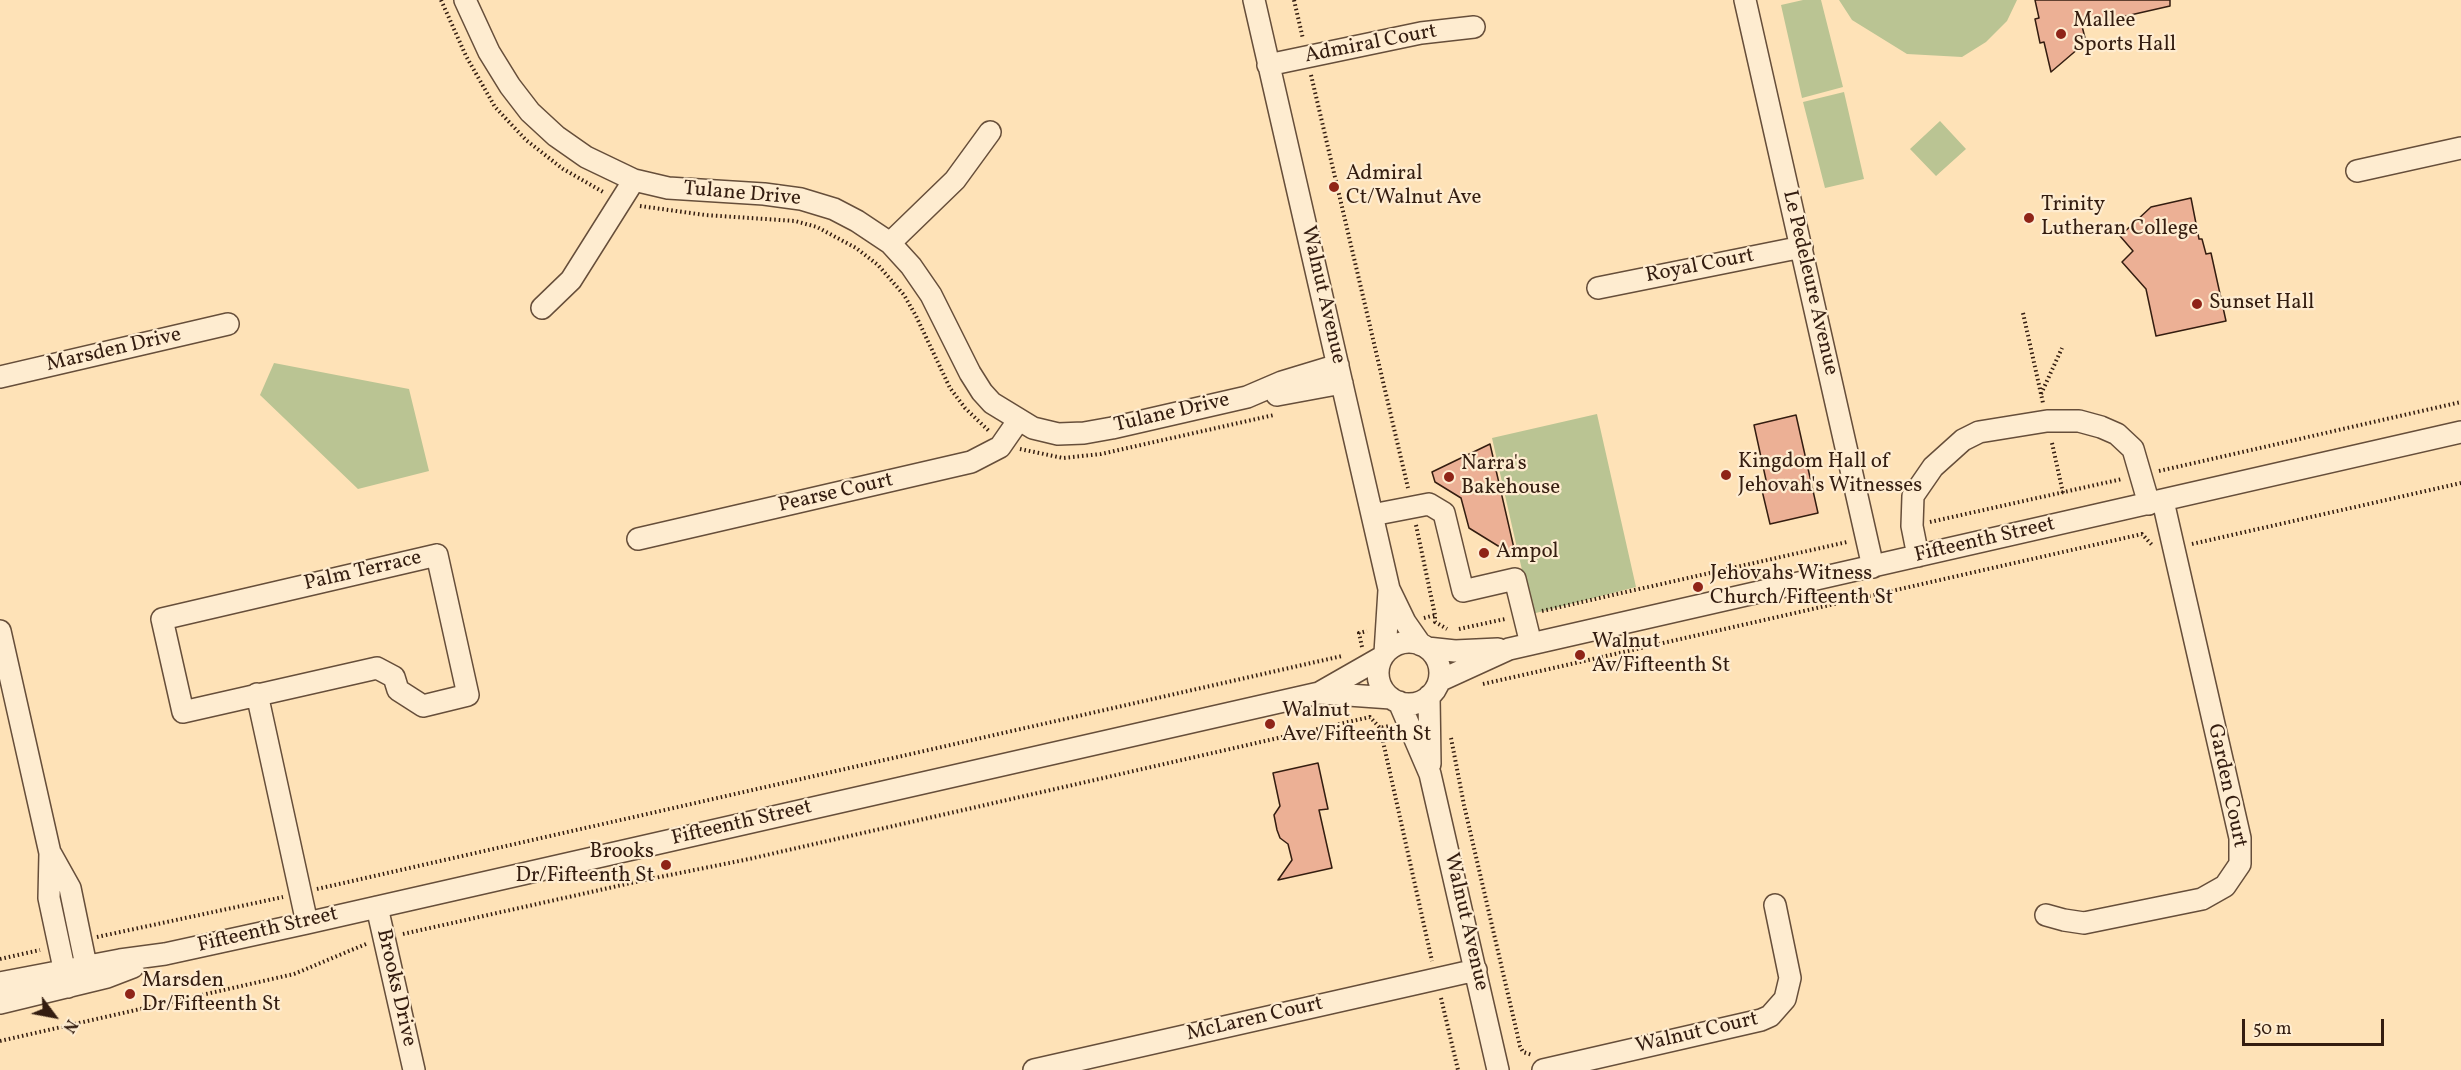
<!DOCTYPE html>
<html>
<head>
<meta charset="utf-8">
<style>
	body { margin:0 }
	#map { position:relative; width:2461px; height:1070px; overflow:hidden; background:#fee2b7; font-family:Vollkorn,serif }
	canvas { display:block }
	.north { position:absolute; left:24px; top:986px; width:60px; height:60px; -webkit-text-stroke:4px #feecd0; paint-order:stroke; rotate:122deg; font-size:16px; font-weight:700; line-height:24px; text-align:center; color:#341d10 }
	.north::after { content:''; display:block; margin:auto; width:21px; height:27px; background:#341d10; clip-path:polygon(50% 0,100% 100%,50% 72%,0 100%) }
	.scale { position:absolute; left:2242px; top:1019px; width:142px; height:27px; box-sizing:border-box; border:3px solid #341d10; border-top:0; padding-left:8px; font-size:18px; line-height:21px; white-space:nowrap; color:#341d10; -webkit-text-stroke:4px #feecd0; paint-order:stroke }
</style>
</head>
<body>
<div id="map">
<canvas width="2461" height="1070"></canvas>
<div class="north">N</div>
<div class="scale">50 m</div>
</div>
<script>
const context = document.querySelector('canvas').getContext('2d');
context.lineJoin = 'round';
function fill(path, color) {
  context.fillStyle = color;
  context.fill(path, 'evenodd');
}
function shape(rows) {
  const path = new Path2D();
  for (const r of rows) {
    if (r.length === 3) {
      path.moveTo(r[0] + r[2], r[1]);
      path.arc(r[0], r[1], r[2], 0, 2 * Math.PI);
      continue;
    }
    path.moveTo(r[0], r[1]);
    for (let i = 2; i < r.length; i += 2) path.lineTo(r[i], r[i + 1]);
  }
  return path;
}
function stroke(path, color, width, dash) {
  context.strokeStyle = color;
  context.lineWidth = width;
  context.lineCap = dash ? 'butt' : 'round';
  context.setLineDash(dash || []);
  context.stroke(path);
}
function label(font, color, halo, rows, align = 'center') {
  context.font = font + ' Vollkorn,serif';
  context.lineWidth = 4.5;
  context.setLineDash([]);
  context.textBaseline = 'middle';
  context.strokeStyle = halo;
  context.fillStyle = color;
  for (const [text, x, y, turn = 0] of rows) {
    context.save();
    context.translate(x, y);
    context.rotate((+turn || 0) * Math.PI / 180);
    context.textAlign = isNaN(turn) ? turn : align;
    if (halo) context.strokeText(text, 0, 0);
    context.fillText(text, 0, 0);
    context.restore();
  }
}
fill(shape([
	[1803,0,1821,0,1843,87,1802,98,1781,5],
	[1839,0,2017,0,2007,21,1986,42,1962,57,1907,54,1852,20],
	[1844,92,1864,179,1825,188,1803,102],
	[1940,121,1966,149,1936,176,1910,149],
	[274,363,409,389,429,471,358,489,260,395],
	[1597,414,1636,587,1532,614,1492,438]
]), '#bac493');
const building = shape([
	[2035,0,2170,0,2170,6,2082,26,2086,42,2051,72,2044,42,2040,43,2035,19,2039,18,2035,0],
	[2191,198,2199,239,2202,239,2206,254,2211,253,2226,321,2156,336,2146,289,2122,262,2133,251,2120,236,2151,207,2191,198],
	[1796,415,1818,513,1770,524,1760,482,1766,480,1754,425,1796,415],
	[1490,444,1516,557,1469,528,1461,498,1435,482,1432,472,1490,444],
	[1318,763,1328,809,1319,810,1332,868,1278,880,1292,860,1288,844,1280,838,1277,830,1274,815,1280,806,1273,773,1318,763]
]);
fill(building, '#ecb095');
stroke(building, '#341d10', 1.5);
const minor = shape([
	[465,0,489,52,510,86,530,112,556,136,586,157,634,180,668,188,764,194,801,199,834,209,857,221,890,243,911,266,931,295,970,373,982,392,992,403,1033,428,1058,434,1084,433,1112,428,1247,397,1282,382,1338,365],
	[1254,0,1389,589,1405,622,1421,645],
	[1745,0,1873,567],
	[1268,65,1421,33,1474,27],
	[2357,171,2461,148],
	[890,243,955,180,990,132],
	[1598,288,1802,247],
	[542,308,571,280,634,180],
	[0,377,228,324],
	[1277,395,1342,383],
	[1372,515,1429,504,1444,513,1463,591,1515,579,1531,644],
	[638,539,971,462,1000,447,1018,421],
	[437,555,468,695,423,706,398,690,394,677,377,668,183,712,162,619,437,555],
	[1918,556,1912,526,1913,496,1933,467,1963,440,1979,432,2047,421,2079,421,2101,427,2117,434,2133,449,2149,504],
	[0,631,50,853,49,898,68,987],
	[1409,673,31],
	[1427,648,1455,651,1498,649],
	[1385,653,1389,590],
	[1439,681,1509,649,2461,432],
	[1320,693,1391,698],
	[257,694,307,923],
	[1429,696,1430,764],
	[1399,702,1430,774,1498,1070],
	[51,854,70,888,89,980],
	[377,907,414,1070],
	[2046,915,2064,920,2084,923,2202,899,2225,886,2240,864,2240,838,2163,501],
	[0,983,120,960,165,954,307,923,1319,693,1382,657],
	[0,1003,107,977,133,967],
	[1034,1070,1476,970],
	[1543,1070,1761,1020,1770,1016,1785,999,1790,978,1775,905]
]);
stroke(minor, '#664e3a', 24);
stroke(shape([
	[441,0,466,56,495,107,526,140,563,169,605,193],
	[1294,0,1303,39],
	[1311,75,1408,488],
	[640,206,705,215,795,221,817,227,856,248,878,265,904,295,916,316,950,388,965,408,990,432],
	[2023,313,2043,403],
	[2041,394,2062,348],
	[2052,443,2063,493],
	[1020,449,1063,458,1101,454,1274,415],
	[2159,471,2461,402],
	[1930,522,2122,479],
	[1416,525,1435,615],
	[2192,544,2461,483],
	[1542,611,1847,542],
	[1424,618,1435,615,1435,622,1447,629],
	[1459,629,1505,619],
	[1362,647,1359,633,1367,631],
	[1483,684,2142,534,2152,545],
	[1380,728,1432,961],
	[1451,738,1464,805,1520,1046,1523,1052,1532,1055],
	[317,889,1342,656],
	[403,934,640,881,749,859,1370,717,1380,728,1389,726],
	[97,937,283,897],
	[0,959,40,950],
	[1441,998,1458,1070],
	[0,1041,294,974,366,944]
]), '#341d10', 4, [1.5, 3]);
stroke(minor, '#feecd0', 21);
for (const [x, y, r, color] of [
	[2061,34,6,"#8f2418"],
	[1334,187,6,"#8f2418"],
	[2029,218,6,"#8f2418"],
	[2197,304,6,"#8f2418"],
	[1726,475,6,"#8f2418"],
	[1449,477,6,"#8f2418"],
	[1484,553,6,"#8f2418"],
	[1698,587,6,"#8f2418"],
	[1580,655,6,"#8f2418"],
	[1270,724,6,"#8f2418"],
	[666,865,6,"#8f2418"],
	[130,994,6,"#8f2418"]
]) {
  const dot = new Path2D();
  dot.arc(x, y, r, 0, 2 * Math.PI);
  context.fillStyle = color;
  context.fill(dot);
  stroke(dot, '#feecd0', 2);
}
label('21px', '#341d10', '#feecd0', [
	["Mallee",2073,22],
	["Sports Hall",2073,46],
	["Admiral",1346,175],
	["Ct/Walnut Ave",1346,199],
	["Trinity",2041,206],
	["Lutheran College",2041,230],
	["Sunset Hall",2209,304],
	["Kingdom Hall of",1738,463],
	["Jehovah's Witnesses",1738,487],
	["Narra's",1461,465],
	["Bakehouse",1461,489],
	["Ampol",1496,553],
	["Jehovahs Witness",1710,575],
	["Church/Fifteenth St",1710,599],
	["Walnut",1592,643],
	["Av/Fifteenth St",1592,667],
	["Walnut",1282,712],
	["Ave/Fifteenth St",1282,736],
	["Brooks",654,853,"right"],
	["Dr/Fifteenth St",654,877,"right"],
	["Marsden",142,982],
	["Dr/Fifteenth St",142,1006]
], 'left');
label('21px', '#341d10', '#feecd0', [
	["Admiral Court",1371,45,-11],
	["Tulane Drive",742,195,5],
	["Royal Court",1700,267,-11],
	["Le Pedeleure Avenue",1809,283,77],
	["Walnut Avenue",1322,295,77],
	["Marsden Drive",114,351,-13],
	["Tulane Drive",1172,414,-13],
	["Pearse Court",836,494,-13],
	["Fifteenth Street",1985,541,-13],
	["Palm Terrace",363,572,-13],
	["Garden Court",2226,786,78],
	["Fifteenth Street",742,824,-13],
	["Walnut Avenue",1465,922,77],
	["Fifteenth Street",268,931,-13],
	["Brooks Drive",395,988,77],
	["McLaren Court",1255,1020,-13],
	["Walnut Court",1697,1034,-13]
]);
</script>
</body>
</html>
